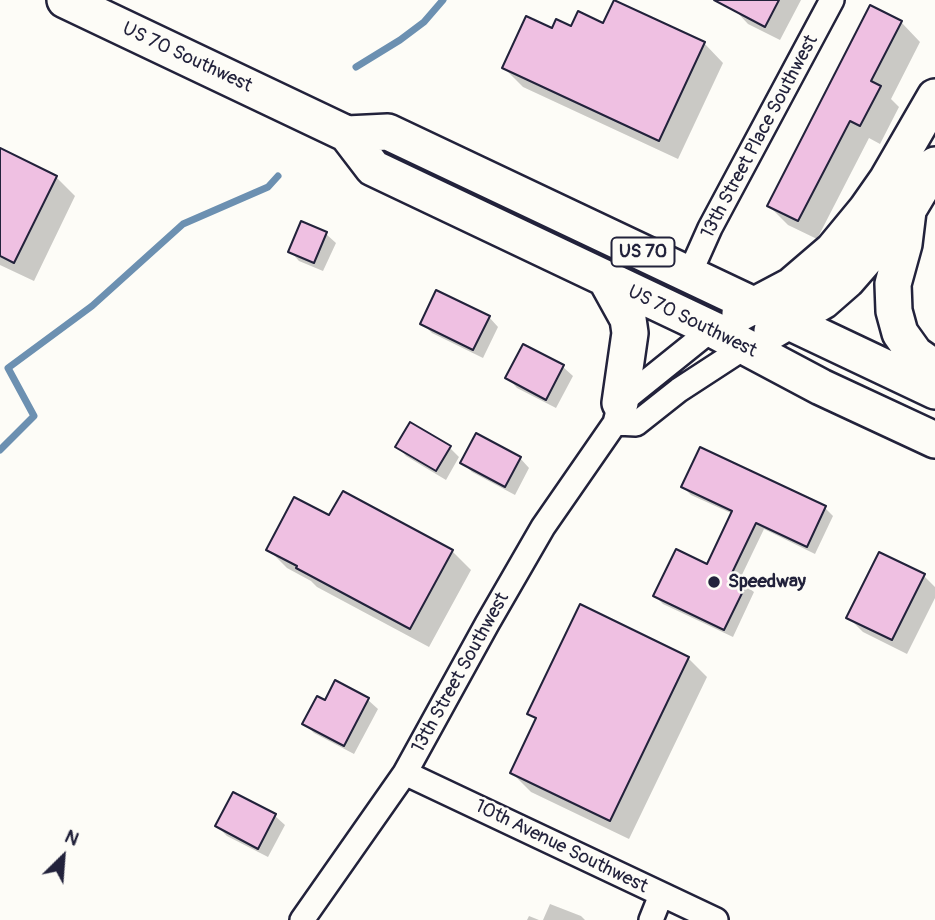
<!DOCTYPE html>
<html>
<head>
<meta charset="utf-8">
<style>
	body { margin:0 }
	#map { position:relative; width:935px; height:920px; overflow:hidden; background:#fdfcf7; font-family:Pangolin,sans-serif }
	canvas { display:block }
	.north { position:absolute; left:28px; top:822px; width:70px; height:70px; -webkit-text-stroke:5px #fdfcf7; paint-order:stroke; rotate:25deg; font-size:19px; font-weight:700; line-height:28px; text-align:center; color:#22223b }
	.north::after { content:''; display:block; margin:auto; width:24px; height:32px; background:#22223b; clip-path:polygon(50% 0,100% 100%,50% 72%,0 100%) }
</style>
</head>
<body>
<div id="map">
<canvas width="935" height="920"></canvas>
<div class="north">N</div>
</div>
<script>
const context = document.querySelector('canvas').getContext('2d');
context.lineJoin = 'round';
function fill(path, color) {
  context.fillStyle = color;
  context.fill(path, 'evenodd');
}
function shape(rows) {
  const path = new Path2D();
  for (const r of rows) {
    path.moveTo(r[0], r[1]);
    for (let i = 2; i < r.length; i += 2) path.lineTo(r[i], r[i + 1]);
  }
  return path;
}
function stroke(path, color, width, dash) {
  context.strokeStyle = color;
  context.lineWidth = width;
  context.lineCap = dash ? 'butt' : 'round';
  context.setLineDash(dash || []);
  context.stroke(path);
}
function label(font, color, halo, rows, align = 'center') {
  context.font = font + ' Pangolin,sans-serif';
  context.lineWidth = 5;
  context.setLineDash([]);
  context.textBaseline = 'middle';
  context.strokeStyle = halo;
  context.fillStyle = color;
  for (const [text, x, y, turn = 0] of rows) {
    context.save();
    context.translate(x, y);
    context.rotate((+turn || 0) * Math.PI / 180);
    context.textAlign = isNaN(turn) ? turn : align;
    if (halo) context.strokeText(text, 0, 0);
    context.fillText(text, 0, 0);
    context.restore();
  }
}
fill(shape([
	[737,0,801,0,780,40,748,24,734,9],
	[901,22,920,42,891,99,899,107,880,144,869,138,817,239,788,225,769,206],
	[604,26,704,43,723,63,678,159,523,87,504,68,552,30],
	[0,150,56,177,75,196,34,281,0,265],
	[326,234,336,243,323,271,299,261,290,251],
	[489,317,498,327,483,358,432,333,422,323],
	[524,346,563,367,573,376,556,408,517,388,508,378],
	[397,446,450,448,459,457,446,480,406,456],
	[520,458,529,468,515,495,472,472,462,462],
	[683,487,825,508,833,516,815,554,764,529,739,581,754,592,733,637,663,604,655,596,708,566,733,514,691,495],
	[330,518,452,551,471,570,429,647,317,587,311,581,287,568,268,549],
	[924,576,935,587,935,598,907,654,863,632,848,617],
	[688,658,707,677,629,839,531,792,512,773,537,721,529,713],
	[368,700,378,709,354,754,314,733,304,723,325,702],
	[234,794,275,816,285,825,268,857,227,836,217,826],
	[550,904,581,916,585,920,543,920],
	[529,916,539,920,527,920]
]), '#0003');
stroke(shape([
	[356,67,400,40,424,22,443,0],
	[0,450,34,416,8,368,92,306,183,224,268,187,278,176]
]), '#6c90b1', 7);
const building = shape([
	[614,0,705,42,659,141,502,68,526,16,552,28,556,19,571,26,578,11,603,23,614,0],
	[714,0,779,0,765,27,714,0],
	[870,5,902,21,871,81,881,86,860,126,850,121,798,221,767,206,870,5],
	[0,148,57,176,14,263,0,256,0,148],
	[301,221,327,232,314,263,288,252,301,221],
	[436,290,490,316,473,350,420,324,436,290],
	[523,344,564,365,546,400,505,378,523,344],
	[410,422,451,446,436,471,395,447,410,422],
	[476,433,521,457,505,487,460,463,476,433],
	[700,447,826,506,807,547,756,523,731,575,747,583,724,630,653,596,676,549,707,564,732,511,681,487,700,447],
	[343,491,453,550,410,629,296,568,297,566,266,550,294,497,329,515,343,491],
	[879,552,925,574,892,640,846,618,879,552],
	[580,604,689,657,610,821,510,773,536,718,527,714,580,604],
	[335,680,369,698,344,746,302,724,317,696,325,700,335,680],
	[233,792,276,814,258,849,215,826,233,792]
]);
fill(building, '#efc0e2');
stroke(building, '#22223b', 2);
const street = shape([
	[689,275,710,228,832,0],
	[615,423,636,424,679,390,745,347],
	[405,773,716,920],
	[302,920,405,773,487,624,543,527,615,423,620,403,712,329],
	[651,920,661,895]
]);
const primary = shape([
	[65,0,347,134,373,168,712,329,821,387,935,440],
	[347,134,388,132,935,391],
	[908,211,904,244,893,284,894,311,900,333,915,354,935,368],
	[607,281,628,319,630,333,620,403],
	[740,313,791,286,833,250,866,210,887,180,935,97],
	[772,331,823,301,847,280,908,210,935,165]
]);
stroke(street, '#22223b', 28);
stroke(primary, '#22223b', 40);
stroke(street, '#fdfcf7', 23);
stroke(primary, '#fdfcf7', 35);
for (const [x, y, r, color] of [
	[714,582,7,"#22223b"]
]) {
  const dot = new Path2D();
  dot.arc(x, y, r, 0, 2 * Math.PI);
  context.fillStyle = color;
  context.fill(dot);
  stroke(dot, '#fdfcf7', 2.5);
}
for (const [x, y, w] of [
	[643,252,63]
]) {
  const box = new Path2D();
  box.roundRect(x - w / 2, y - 14.5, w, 29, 5);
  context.fillStyle = '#fdfcf7';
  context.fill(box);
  stroke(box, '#22223b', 2);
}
label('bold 18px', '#22223b', null, [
	["US 70",643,252]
]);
label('19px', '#22223b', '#fdfcf7', [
	["US 70 Southwest",187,58,25],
	["13th Street Place Southwest",760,137,-62],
	["US 70 Southwest",692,322,26],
	["13th Street Southwest",461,673,-61],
	["10th Avenue Southwest",561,847,26]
]);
label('bold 19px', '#22223b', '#fdfcf7', [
	["Speedway",728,582]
], 'left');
</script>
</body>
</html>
